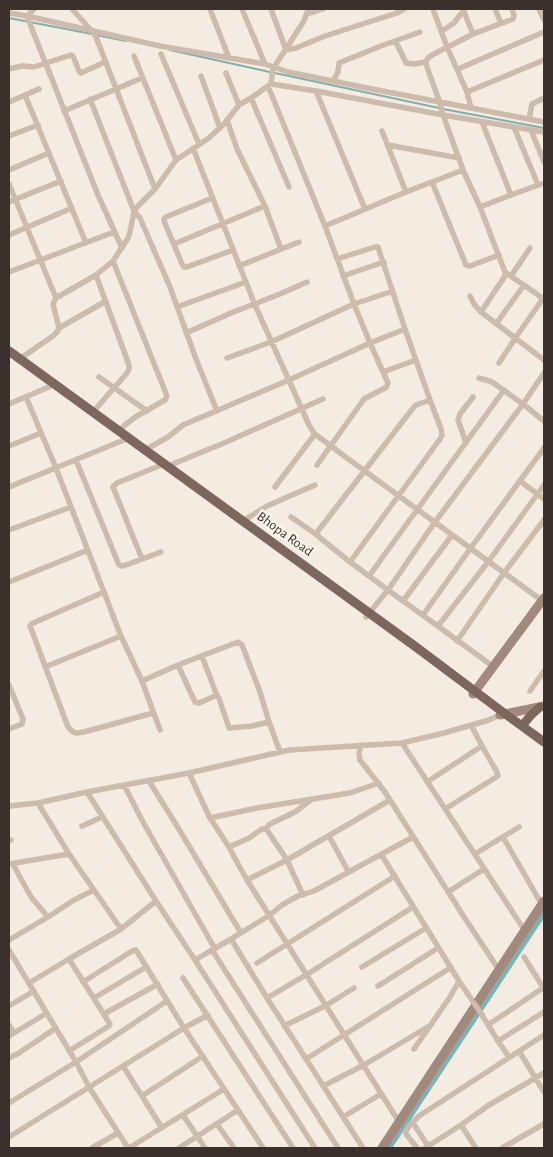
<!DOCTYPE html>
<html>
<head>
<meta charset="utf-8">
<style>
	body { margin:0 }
	#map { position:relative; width:553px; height:1157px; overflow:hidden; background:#f4ebe1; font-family:"Alegreya Sans",sans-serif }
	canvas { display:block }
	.frame { position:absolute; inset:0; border:10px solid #3b302b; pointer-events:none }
</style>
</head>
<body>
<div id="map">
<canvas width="553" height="1157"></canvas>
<div class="frame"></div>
</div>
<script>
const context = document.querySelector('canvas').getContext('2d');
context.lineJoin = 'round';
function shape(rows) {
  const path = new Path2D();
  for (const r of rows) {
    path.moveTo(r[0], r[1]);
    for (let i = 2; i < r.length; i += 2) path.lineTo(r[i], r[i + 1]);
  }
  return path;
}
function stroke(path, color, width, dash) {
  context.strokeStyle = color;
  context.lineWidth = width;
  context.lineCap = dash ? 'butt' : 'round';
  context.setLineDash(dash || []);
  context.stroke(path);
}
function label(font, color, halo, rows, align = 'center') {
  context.font = font + ' "Alegreya Sans",sans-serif';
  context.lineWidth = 5;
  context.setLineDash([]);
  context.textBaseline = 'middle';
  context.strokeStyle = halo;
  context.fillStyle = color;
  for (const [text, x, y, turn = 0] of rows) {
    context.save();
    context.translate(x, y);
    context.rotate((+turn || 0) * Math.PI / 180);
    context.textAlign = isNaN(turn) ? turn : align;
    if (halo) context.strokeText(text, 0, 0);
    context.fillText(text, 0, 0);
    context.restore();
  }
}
stroke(shape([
	[9,18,92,34],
	[96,35,126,41],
	[170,50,270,72],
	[275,73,439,108],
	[443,109,544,128]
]), '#7fb0b2', 2);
stroke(shape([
	[389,1148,544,913]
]), '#7fb0b2', 5.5);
stroke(shape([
	[34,9,27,16,30,24,98,195,122,248],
	[72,9,91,30,96,37,155,189],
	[210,9,229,58],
	[242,9,265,64],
	[271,9,286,50,296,48,325,36,397,13,404,9],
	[433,9,447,47,467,92,471,108],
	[463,9,473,34],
	[495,9,501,23],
	[539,9,544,20],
	[9,13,27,16,160,46,265,64,288,72,372,89,544,122],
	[307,13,307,14,323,9],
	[442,31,454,23,464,10],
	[396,42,406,63,414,64,426,62],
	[161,54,199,144],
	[134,56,176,160],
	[9,69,22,66,34,67,71,55,73,56,79,71,81,73,105,62],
	[458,69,544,32],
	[226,73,239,105],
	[201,76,220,128],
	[333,81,338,72,339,63,381,46,420,32],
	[271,84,316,91,443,115,544,132],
	[268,86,325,226,354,304,370,343,388,383,387,386,385,388,364,399,317,465],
	[316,91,365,209],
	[467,92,544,60],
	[25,95,86,243],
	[251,98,289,187],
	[90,99,134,211,140,218,170,287,196,359,217,411],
	[9,102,39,89],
	[64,111,142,78],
	[529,119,532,104,544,98],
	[227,120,237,149,265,206,281,249],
	[482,122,511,195,544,183],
	[514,127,538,185],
	[531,130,544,162],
	[382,131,406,192],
	[9,136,38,125],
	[388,145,459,158],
	[193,148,255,305,309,425,312,430,315,434,347,458,544,602],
	[9,170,49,153],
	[432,182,466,265,470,266,499,255],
	[9,184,56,298],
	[212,198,166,217,164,219,164,221,182,264,184,267,187,267,233,250],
	[9,202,61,181],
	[480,207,511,195],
	[325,226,406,192,463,170],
	[9,235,72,208],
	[174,244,265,206],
	[337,259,375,247,378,247,405,329],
	[113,261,167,396,165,400,137,416,126,424,119,431],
	[239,266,299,242],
	[9,272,114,232],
	[505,272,544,299],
	[343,276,384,262],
	[511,276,530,248],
	[470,296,474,304,481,312,544,360],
	[177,307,246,282],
	[481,312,505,276,505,272,480,207,463,170,442,112,440,103,427,67,426,62,428,58,432,55,473,34,513,19,514,15,512,9],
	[496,324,524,285],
	[59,328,106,301],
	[186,333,231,313,280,294,307,282],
	[227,358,271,342,354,304,393,291],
	[18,360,53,336,57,332,59,328,53,304,56,298,96,275,113,261,128,238,130,232,134,211,139,205,155,189,176,160,209,138,225,123,239,105,251,98,268,86,271,84,273,69,304,21,308,9],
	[499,363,516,337,544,297],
	[383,372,416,360],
	[99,377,147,411],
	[479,378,492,382,523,404,544,373],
	[26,397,56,468,104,592],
	[9,404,51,386],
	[93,412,127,373,129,369,129,365,96,275],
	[466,443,458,420,460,414,473,397],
	[9,446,41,433],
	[145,450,168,437,183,425,289,380,370,343,405,329,430,400],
	[76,460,119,565,122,566,126,565,161,552],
	[168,466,224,443,323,399],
	[520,481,544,499],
	[9,487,124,440],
	[275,487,315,434],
	[291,517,317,535],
	[243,521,267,506,315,485],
	[9,530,71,507],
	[142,559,113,487,117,483,159,466],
	[350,562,440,439,442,435,441,429,430,400,416,405,413,408,318,531,317,535,319,537,350,562,388,590,494,667],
	[369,576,504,390],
	[9,582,88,550],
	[403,601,452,535],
	[423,615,470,549,544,448],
	[366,617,388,590,435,522,523,404,544,421],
	[438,626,488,562,544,485],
	[457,641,504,573,544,520],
	[202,656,217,696],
	[178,665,195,702,199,703,215,696,217,696,219,698,229,728,252,726,269,722],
	[45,667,121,636],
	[142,681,120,634,104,592,31,624,30,626,68,727,73,732,76,733,84,732,153,713],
	[9,685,23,719,22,724,9,729],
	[530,691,544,671],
	[160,730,142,681,178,665,238,642,242,645,260,692,269,722,280,752],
	[402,743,525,931],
	[361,745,359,754,360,760,385,792,466,920,499,970],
	[189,773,210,818,257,808,350,793,379,783],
	[149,781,177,826,241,933],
	[427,782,482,746,471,725],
	[124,785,143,822,215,949],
	[87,792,156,901,195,960],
	[390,800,287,860,247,880,399,1122],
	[38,803,69,854,121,929,69,959,110,1024,109,1026,69,1051],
	[9,806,38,803,87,792,189,773,289,750,402,743,444,733,489,720,500,715],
	[445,809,498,776,497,772,482,746],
	[210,818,229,847,239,866,247,880],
	[82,826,102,817],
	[265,829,270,824,295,812,312,799],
	[329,836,348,871],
	[503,837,542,905],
	[9,841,11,840],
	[229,847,249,838,262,829,265,829,267,830,287,860,303,895],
	[381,854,459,981,474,1003],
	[475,854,519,827],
	[9,864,69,854],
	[13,864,31,897,48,917,74,900,94,890],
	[448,892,484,869],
	[121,929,156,901],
	[231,939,270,915,282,905,298,896,314,891,413,837],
	[9,940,48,917],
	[9,950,76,1062,89,1087,128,1148],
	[212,950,195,960,315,1148],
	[524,957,544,989],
	[257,963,395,876],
	[362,967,426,928],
	[183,978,293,1148],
	[83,982,129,953,134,950,136,950,184,1028,263,1148],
	[29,983,69,959],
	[378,986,438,948],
	[94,998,146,967],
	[267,998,306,975,413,907],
	[9,1006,34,991],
	[104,1014,158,984],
	[482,1015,498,1041,544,1012],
	[9,1025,14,1033],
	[488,1025,543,988],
	[284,1026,325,1006,354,988],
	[9,1036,47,1013],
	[498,1041,509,1057],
	[414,1049,450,997,459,981],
	[519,1051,544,1092],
	[9,1058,19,1053,56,1028],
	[306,1059,450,968],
	[123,1066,162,1128],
	[323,1086,364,1065,431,1025],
	[142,1096,203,1056],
	[9,1103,76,1062,167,1001],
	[183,1115,205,1148],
	[343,1117,381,1094],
	[413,1123,428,1146],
	[217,1124,234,1148],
	[461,1125,476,1148],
	[9,1137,184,1028,208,1015],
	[92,1148,118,1133],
	[129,1148,224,1089],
	[179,1148,238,1110],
	[338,1148,212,950,231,939,267,998,363,1148],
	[417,1148,406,1134,406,1131,409,1126,419,1116,456,1092,544,1035],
	[425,1148,461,1125,489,1105,544,1073],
	[502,1148,544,1124]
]), '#cdbbac', 5.5);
stroke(shape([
	[473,694,544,598],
	[500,715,544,706],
	[382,1148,544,901]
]), '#a18a7d', 9);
stroke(shape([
	[9,351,416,647,504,713,544,742],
	[522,726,531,715,540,707]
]), '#7d675c', 9);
stroke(shape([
	[474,1003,482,1015]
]), '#cdbbac', 5.5);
label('14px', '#3b302b', '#fbf5ee', [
	["Bhopa Road",285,534,36]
]);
</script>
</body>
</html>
